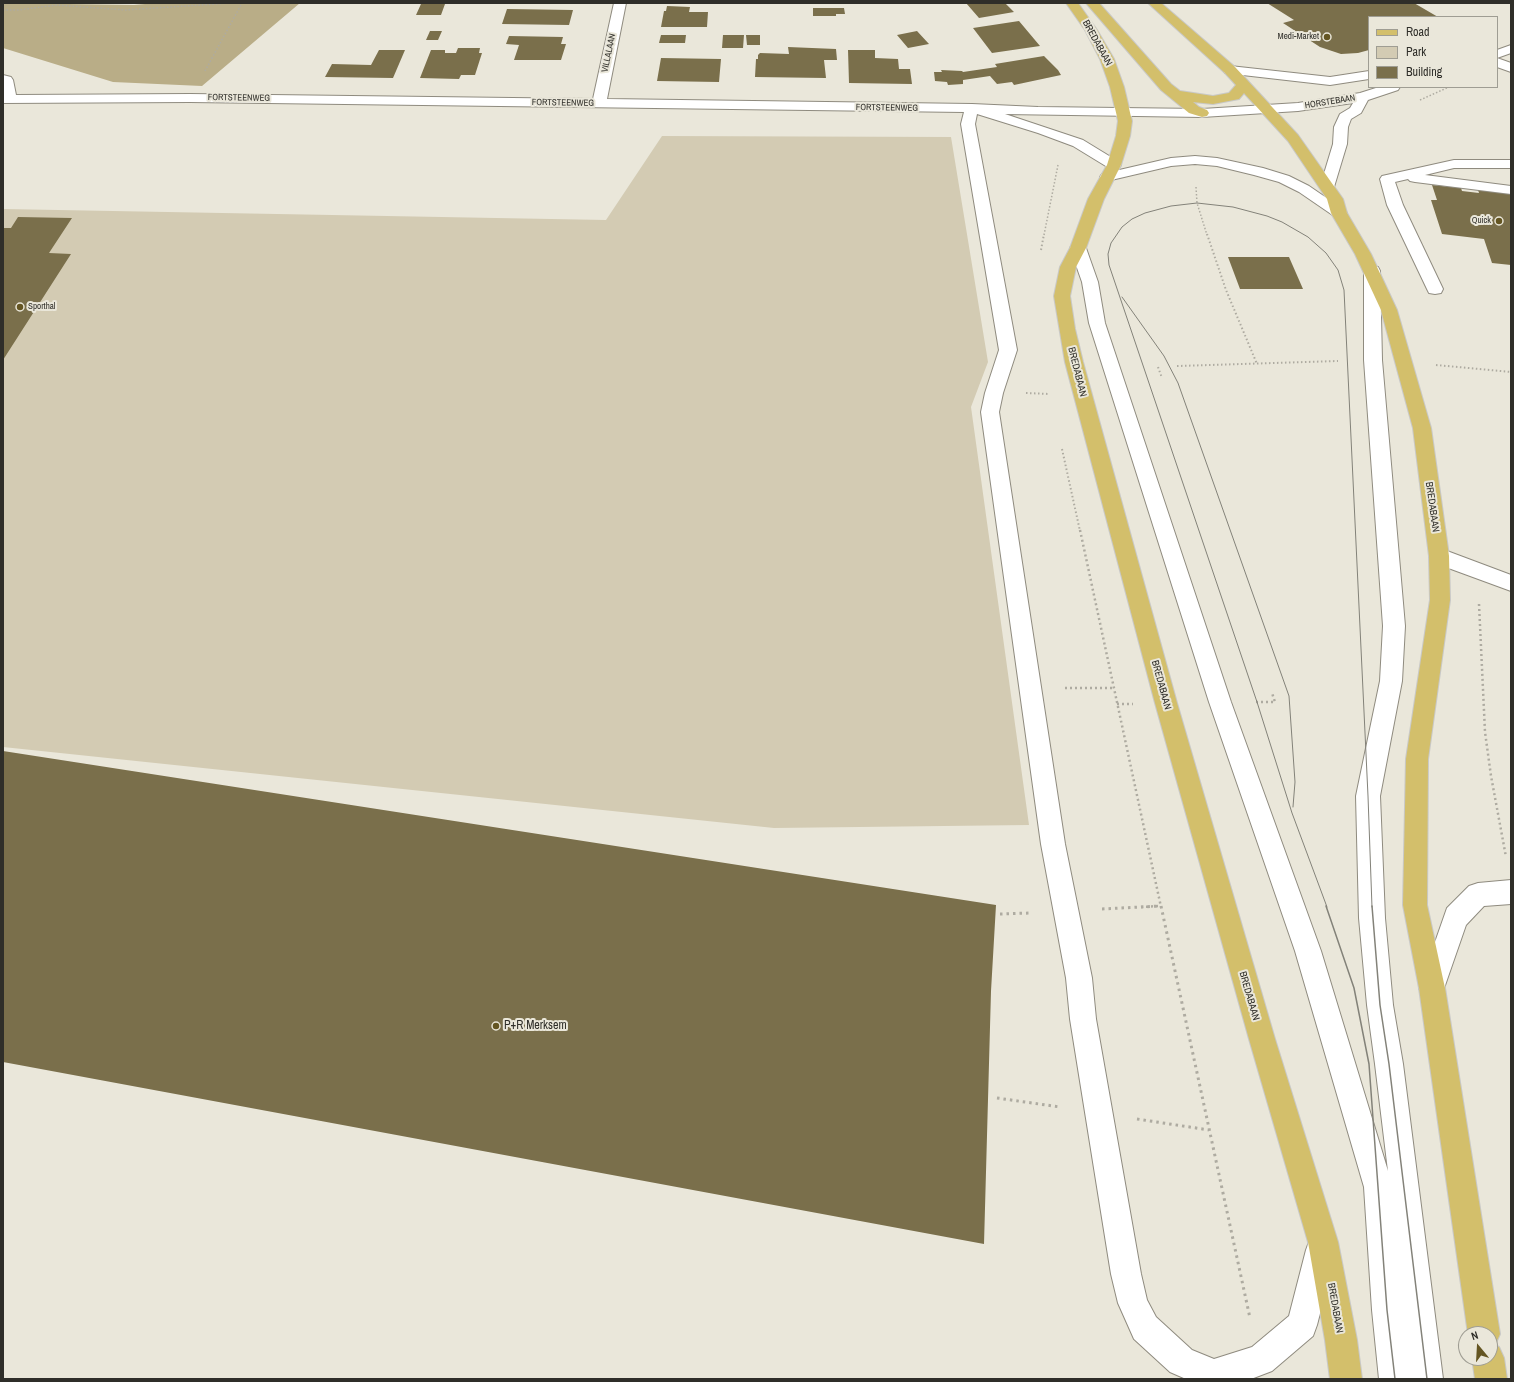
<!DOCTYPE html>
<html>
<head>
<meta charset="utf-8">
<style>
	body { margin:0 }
	#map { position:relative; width:1514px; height:1382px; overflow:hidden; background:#eae7da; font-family:"Archivo Narrow",sans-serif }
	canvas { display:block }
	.frame { position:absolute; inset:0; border:4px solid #2f2e29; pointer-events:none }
	.legend { position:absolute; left:1368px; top:16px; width:130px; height:72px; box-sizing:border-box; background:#eae7da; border:1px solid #9f9d93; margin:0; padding:5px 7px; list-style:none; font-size:12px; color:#2f2e29 }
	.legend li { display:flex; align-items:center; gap:8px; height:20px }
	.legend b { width:20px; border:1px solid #9f9d93 }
	.north { position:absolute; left:1458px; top:1326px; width:40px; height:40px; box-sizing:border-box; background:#eae7da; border:1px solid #9f9d93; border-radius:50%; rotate:342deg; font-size:11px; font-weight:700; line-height:16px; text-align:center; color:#2f2e29 }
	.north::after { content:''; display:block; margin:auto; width:14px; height:18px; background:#645522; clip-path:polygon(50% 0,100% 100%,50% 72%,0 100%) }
</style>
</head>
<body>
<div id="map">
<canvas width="1514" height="1382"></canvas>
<div class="frame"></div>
<ul class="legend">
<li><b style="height:5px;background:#d3bf6b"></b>Road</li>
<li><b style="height:11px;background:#d3cbb3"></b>Park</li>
<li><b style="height:11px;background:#7a6f4b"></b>Building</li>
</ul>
<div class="north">N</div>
</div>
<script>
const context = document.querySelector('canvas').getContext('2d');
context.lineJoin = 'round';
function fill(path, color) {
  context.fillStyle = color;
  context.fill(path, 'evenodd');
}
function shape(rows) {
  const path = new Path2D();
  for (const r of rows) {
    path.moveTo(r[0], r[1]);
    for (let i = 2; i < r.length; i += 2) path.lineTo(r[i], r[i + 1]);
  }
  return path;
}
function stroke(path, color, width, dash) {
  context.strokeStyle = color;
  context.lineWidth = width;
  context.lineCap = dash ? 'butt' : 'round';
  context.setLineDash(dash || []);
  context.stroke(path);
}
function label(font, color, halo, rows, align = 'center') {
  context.font = font + ' "Archivo Narrow",sans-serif';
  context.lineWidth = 4;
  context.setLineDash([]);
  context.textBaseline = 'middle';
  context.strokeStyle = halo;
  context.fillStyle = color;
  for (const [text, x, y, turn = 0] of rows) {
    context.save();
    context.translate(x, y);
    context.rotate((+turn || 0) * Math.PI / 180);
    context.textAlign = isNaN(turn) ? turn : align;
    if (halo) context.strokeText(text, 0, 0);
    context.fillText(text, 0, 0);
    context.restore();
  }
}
fill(shape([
	[662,136,951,137,988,362,971,407,1029,825,774,828,3,747,3,209,606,220]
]), '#d3cbb3');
fill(shape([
	[3,3,134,5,156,3,300,3,202,86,113,82,3,48]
]), '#b9ad87');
fill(shape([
	[966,3,1005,3,1014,12,979,18],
	[1267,3,1414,3,1438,17,1369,17,1369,50,1358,53,1341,54,1320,47,1283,23,1294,20],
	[421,4,445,4,441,15,416,15],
	[667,6,690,7,689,12,708,12,707,27,661,27,664,11,666,11],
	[813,8,844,8,845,14,836,14,836,16,813,16],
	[507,9,573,10,569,25,502,24],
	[1019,21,1040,46,992,53,973,28],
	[430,31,442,31,438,40,426,40],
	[917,31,929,44,908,48,897,35],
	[661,35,686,35,685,43,659,43],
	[723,35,744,35,743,48,722,48],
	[746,35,760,35,760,45,747,45],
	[509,36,563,37,561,44,566,44,561,60,514,60,519,45,506,44],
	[788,47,836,49,837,60,824,60,826,78,755,77,756,59,758,59,758,55,760,53,789,54],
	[458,48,480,48,479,53,482,53,475,75,461,75,459,79,420,78,431,50,445,50,445,53,456,53],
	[379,50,405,50,393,78,325,77,332,64,371,65],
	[848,50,875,50,875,58,898,59,899,69,910,69,912,84,849,83],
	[1044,56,1058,70,1061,75,1014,85,1012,82,997,84,990,76,963,80,963,84,948,85,947,82,935,81,934,72,942,72,941,70,962,71,963,72,997,67,995,64],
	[661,58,721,59,719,82,657,81],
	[1432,185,1461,188,1462,191,1479,193,1478,190,1511,194,1511,265,1492,263,1484,239,1442,234,1431,200,1437,200],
	[18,217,72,218,49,253,71,254,3,360,3,228,11,228],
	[1228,257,1289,257,1303,289,1240,289],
	[3,751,996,905,991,991,984,1244,3,1062]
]), '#7a6f4b');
const minor = shape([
	[614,3,626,3,607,99,972,104,1038,107,1202,109,1298,103,1360,93,1379,87,1400,87,1398,90,1368,100,1361,113,1351,119,1348,127,1347,144,1334,187,1332,190,1327,191,1322,190,1320,187,1333,144,1334,127,1340,114,1350,108,1353,103,1298,111,1202,117,1005,114,1083,140,1119,162,1121,165,1119,168,1114,169,1109,168,1073,146,1038,133,977,114,975,124,1017,350,1003,393,999,412,1065,844,1092,978,1096,1019,1141,1274,1147,1300,1156,1317,1192,1350,1214,1359,1252,1347,1289,1316,1306,1250,1310,1239,1321,1235,1332,1239,1336,1250,1317,1325,1313,1336,1272,1371,1251,1379,1186,1379,1170,1372,1134,1339,1118,1303,1111,1274,1070,1019,1066,978,1041,844,981,412,985,393,999,350,961,124,964,112,190,102,3,103,3,75,11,77,13,80,16,95,190,94,593,99,614,3],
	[1511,45,1511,53,1497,58,1497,50,1511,45],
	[1497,58,1511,63,1511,72,1497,67,1497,58],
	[1230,66,1330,77,1369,71,1369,79,1330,85,1225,73,1223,70,1225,67,1230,66],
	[1195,156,1217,158,1263,168,1289,176,1309,186,1344,210,1347,213,1344,216,1339,218,1334,216,1299,192,1279,182,1254,175,1217,166,1195,164,1171,166,1107,181,1102,180,1100,177,1102,174,1171,158,1195,156],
	[1454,160,1511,160,1511,168,1454,168,1425,175,1511,186,1511,194,1415,182,1410,181,1408,179,1395,182,1403,205,1443,289,1441,293,1435,294,1429,293,1427,289,1387,205,1380,179,1382,176,1454,160],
	[1078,243,1084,245,1086,248,1098,282,1105,323,1231,702,1321,951,1388,1171,1375,1064,1367,1005,1359,918,1356,796,1380,681,1383,626,1364,360,1364,271,1366,267,1372,266,1378,267,1380,271,1382,360,1405,626,1402,681,1380,796,1385,918,1393,1005,1403,1064,1443,1379,1411,1379,1400,1280,1411,1379,1379,1379,1372,1310,1364,1187,1295,951,1209,702,1089,323,1082,282,1070,248,1072,245,1078,243],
	[1439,548,1511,575,1511,591,1432,562,1429,556,1432,550,1439,548],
	[1511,880,1511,904,1484,906,1466,925,1441,997,1432,1001,1423,997,1419,988,1447,908,1469,886,1478,883,1511,880]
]);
const major = shape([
	[1066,3,1078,3,1097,30,1114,59,1124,87,1132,121,1130,136,1121,165,1104,199,1086,248,1076,267,1070,296,1075,329,1083,362,1177,703,1275,1039,1338,1242,1357,1340,1362,1379,1330,1379,1325,1340,1308,1242,1249,1039,1155,703,1065,362,1054,296,1060,267,1070,248,1088,199,1107,165,1116,136,1118,121,1110,87,1100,59,1085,30,1066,3],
	[1086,3,1099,3,1171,84,1180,91,1213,96,1229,93,1236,85,1225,73,1148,3,1161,3,1235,67,1298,135,1343,199,1347,213,1371,254,1397,310,1431,428,1449,556,1450,600,1428,759,1427,905,1445,988,1500,1334,1495,1345,1499,1347,1504,1358,1507,1379,1475,1379,1472,1358,1490,1358,1490,1334,1468,1334,1419,988,1403,905,1406,759,1430,600,1429,556,1413,428,1381,310,1355,254,1331,213,1327,199,1288,141,1244,93,1239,99,1213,104,1193,102,1199,107,1207,110,1209,113,1207,116,1202,117,1189,113,1161,90,1086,3]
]);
stroke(minor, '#8f8b7f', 2);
stroke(major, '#c9c9c7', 2);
stroke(shape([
	[3,10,18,10,57,5,125,10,231,3],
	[205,71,242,3],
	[1420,100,1449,87],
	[1196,187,1197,203,1207,235],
	[1044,235,1058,165]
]), '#aeaba1', 1.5, [1.5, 2]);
stroke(shape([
	[1207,234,1226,290,1257,364],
	[1041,250,1044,234],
	[1436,365,1511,372],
	[1177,366,1338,361],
	[1158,367,1162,378],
	[1026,393,1049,394],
	[1062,449,1080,531]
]), '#aeaba1', 2, [1.5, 2.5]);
stroke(shape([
	[1080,530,1161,907],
	[1479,604,1485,732,1491,776,1506,857],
	[1065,688,1114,688],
	[1256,702,1275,702,1272,693],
	[1117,704,1133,704],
	[1141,907,1160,906]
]), '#aeaba1', 2.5, [2, 3]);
stroke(shape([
	[1161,906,1250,1318],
	[1102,909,1160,906],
	[1000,914,1031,913],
	[997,1098,1060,1107],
	[1137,1119,1209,1130]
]), '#aeaba1', 3, [2.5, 4]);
fill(minor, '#fff');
fill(major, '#d3bf6b');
stroke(shape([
	[1122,297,1164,356,1178,383,1289,696,1295,782,1293,807],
	[1327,907,1292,813,1257,702,1109,265,1108,254,1111,243,1122,227,1132,219,1145,213,1171,206,1197,203,1233,207,1267,216,1282,222,1308,237,1326,253,1338,270,1344,290,1368,796,1372,907]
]), '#838279', 1);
stroke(shape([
	[1326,906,1354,988,1369,1064,1387,1310,1395,1379],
	[1372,906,1380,1005,1389,1064,1427,1379]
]), '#838279', 1.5);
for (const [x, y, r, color] of [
	[1327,37,4,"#645522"],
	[1499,221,4,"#645522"],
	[20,307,4,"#645522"],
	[496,1026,4,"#645522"]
]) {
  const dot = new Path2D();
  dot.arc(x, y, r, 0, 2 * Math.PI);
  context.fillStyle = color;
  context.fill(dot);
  stroke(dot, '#eae7da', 1.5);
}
label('9px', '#2f2e29', '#eae7da', [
	["Medi-Market",1319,37],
	["Quick",1491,221],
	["Sporthal",28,307,"left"]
], 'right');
label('9px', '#2f2e29', '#eae7da', [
	["VILLALAAN",609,53,-78],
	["FORTSTEENWEG",239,98,1],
	["HORSTEBAAN",1330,102,-9],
	["FORTSTEENWEG",563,103,1],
	["FORTSTEENWEG",887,108,1]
]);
label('10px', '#2f2e29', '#eae7da', [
	["BREDABAAN",1097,43,61],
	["BREDABAAN",1077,372,76],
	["BREDABAAN",1432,507,82],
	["BREDABAAN",1161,685,75],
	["BREDABAAN",1249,996,74],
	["BREDABAAN",1335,1308,80]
]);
label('12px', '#2f2e29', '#eae7da', [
	["P+R Merksem",504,1026]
], 'left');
</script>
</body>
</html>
